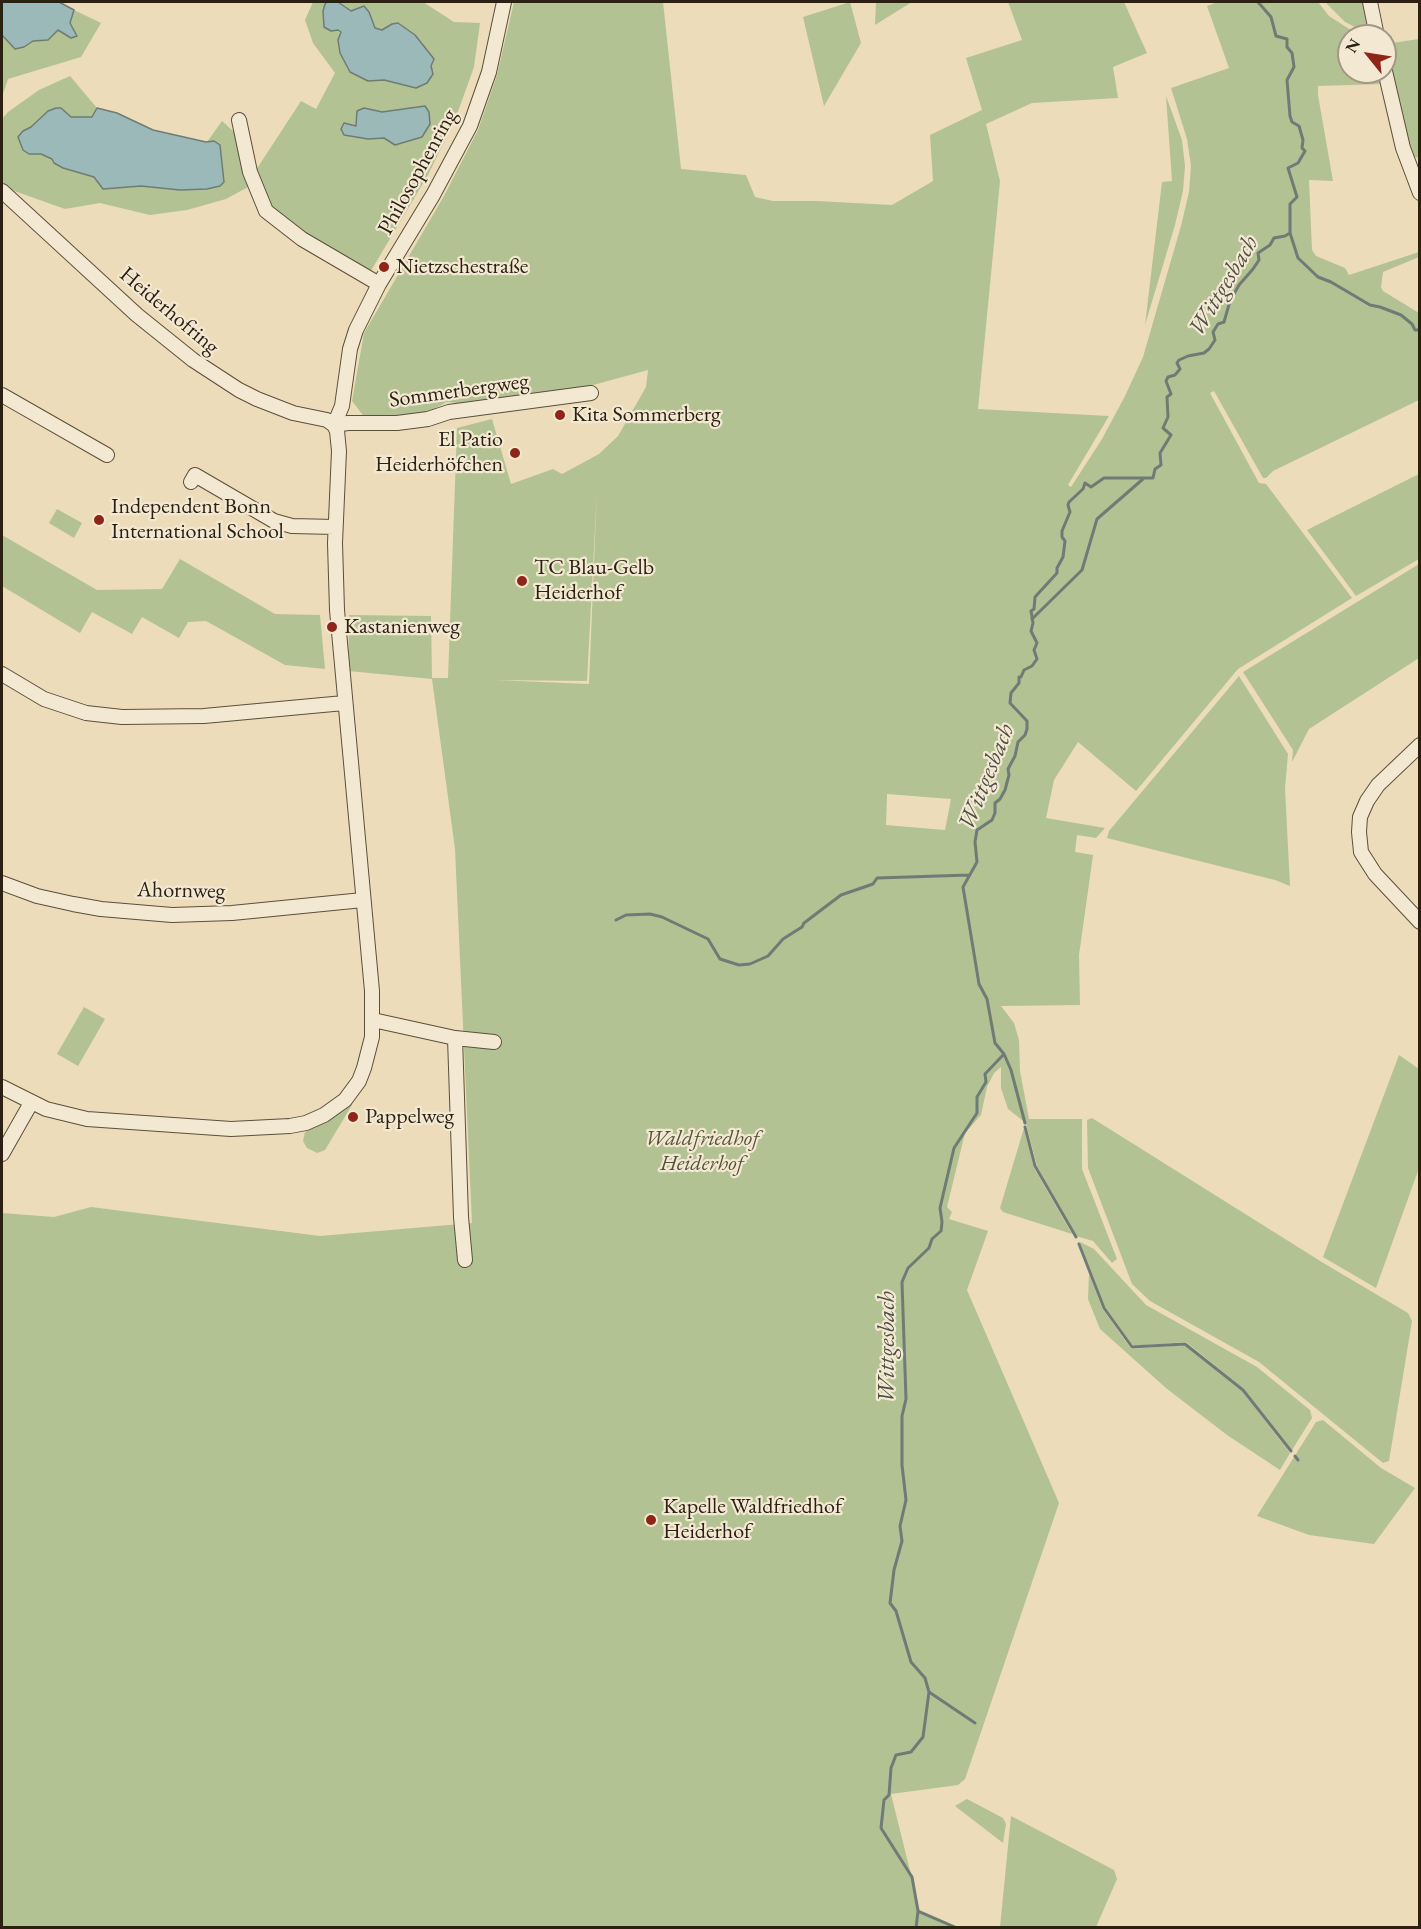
<!DOCTYPE html>
<html>
<head>
<meta charset="utf-8">
<style>
	body { margin:0 }
	#map { position:relative; width:1421px; height:1929px; overflow:hidden; background:#ecdcb9; font-family:"EB Garamond",serif }
	canvas { display:block }
	.frame { position:absolute; inset:0; border:3px solid #2b2012; pointer-events:none }
	.north { position:absolute; left:1337px; top:24px; width:60px; height:60px; box-sizing:border-box; background:#f3e8d2; border:2px solid #a39885; border-radius:50%; rotate:300deg; font-size:16px; font-weight:700; line-height:24px; text-align:center; color:#2b2012 }
	.north::after { content:''; display:block; margin:auto; width:21px; height:27px; background:#8f2418; clip-path:polygon(50% 0,100% 100%,50% 72%,0 100%) }
</style>
</head>
<body>
<div id="map">
<canvas width="1421" height="1929"></canvas>
<div class="frame"></div>
<div class="north">N</div>
</div>
<script>
const context = document.querySelector('canvas').getContext('2d');
context.lineJoin = 'round';
function fill(path, color) {
  context.fillStyle = color;
  context.fill(path, 'evenodd');
}
function shape(rows) {
  const path = new Path2D();
  for (const r of rows) {
    path.moveTo(r[0], r[1]);
    for (let i = 2; i < r.length; i += 2) path.lineTo(r[i], r[i + 1]);
  }
  return path;
}
function stroke(path, color, width, dash) {
  context.strokeStyle = color;
  context.lineWidth = width;
  context.lineCap = dash ? 'butt' : 'round';
  context.setLineDash(dash || []);
  context.stroke(path);
}
function label(font, color, halo, rows, align = 'center') {
  context.font = font + ' "EB Garamond",serif';
  context.lineWidth = 4.5;
  context.setLineDash([]);
  context.textBaseline = 'middle';
  context.strokeStyle = halo;
  context.fillStyle = color;
  for (const [text, x, y, turn = 0] of rows) {
    context.save();
    context.translate(x, y);
    context.rotate((+turn || 0) * Math.PI / 180);
    context.textAlign = isNaN(turn) ? turn : align;
    if (halo) context.strokeText(text, 0, 0);
    context.fillText(text, 0, 0);
    context.restore();
  }
}
fill(shape([
	[313,2,327,2,324,4,338,30,368,81,384,80,416,88,392,24,382,30,375,28,369,12,351,12,338,2,423,2,454,22,480,23,474,67,455,120,428,175,369,274,278,218,264,197,256,170,301,101,316,109,335,73,313,43,305,20],
	[425,106,384,138,352,137,344,135,341,129,344,123,356,126,364,108,382,112],
	[514,2,663,2,681,169,746,175,755,197,773,201,817,201,892,205,933,181,930,135,982,110,966,58,1022,40,1008,2,1124,2,1147,53,1113,67,1118,98,1032,103,986,124,1000,181,978,409,1109,416,1068,485,1071,487,1102,439,1125,396,1143,357,1181,226,1189,192,1191,166,1187,139,1171,88,1229,68,1207,6,1218,2,1318,2,1329,16,1360,36,1349,36,1349,72,1380,72,1382,84,1318,86,1318,95,1333,181,1309,180,1312,250,1316,256,1345,268,1349,275,1419,252,1419,257,1383,272,1381,287,1383,291,1419,313,1419,400,1273,471,1266,478,1263,478,1214,391,1210,393,1259,483,1266,484,1352,598,1238,669,1136,791,1078,742,1054,780,1046,818,1105,828,1096,838,1077,835,1075,852,1093,855,1079,955,1080,1005,1001,1006,1014,1023,1019,1040,1020,1071,1029,1119,1082,1119,1082,1169,1117,1259,1112,1263,1093,1241,1076,1236,1037,1166,1025,1120,1022,1120,1008,1109,1001,1088,1001,1067,994,1073,987,1087,981,1115,965,1133,947,1207,952,1212,949,1219,988,1231,967,1290,1059,1503,965,1779,958,1785,891,1794,920,1911,958,1927,2,1927,2,1213,54,1217,91,1207,320,1236,472,1223,455,849,432,679,348,671,349,615,431,616,432,678,448,678,457,428,492,419,511,484,553,469,562,474,599,454,618,436,646,387,648,370,564,393,493,399,467,404,447,402,434,409,431,416,366,419,352,401,364,333,444,196,478,130,497,75],
	[597,491,589,684,495,680,587,681],
	[887,794,951,799,945,830,886,825],
	[850,2,861,43,824,106,803,17],
	[876,2,912,2,875,25],
	[1325,2,1366,2,1373,36,1345,22],
	[74,10,101,23,81,57,8,79,2,97,2,35,8,42,24,47,33,41,48,40,58,30,71,38,76,36,70,23],
	[1419,39,1419,157,1410,158,1399,125,1385,58,1385,44],
	[70,76,97,108,92,117,71,117,56,108,48,111,31,127,23,131,29,154,41,154,52,159,63,168,94,177,103,189,141,186,180,190,207,189,214,141,207,142,222,121,234,132,250,186,226,199,187,210,150,215,100,203,65,209,6,188,2,183,2,119,8,112,39,90],
	[1166,96,1182,140,1185,166,1183,191,1175,225,1145,325,1162,182,1172,181],
	[1419,474,1419,559,1356,596,1307,530],
	[57,509,82,523,74,538,49,523],
	[2,535,97,590,162,589,180,559,275,614,320,615,325,669,285,665,206,621,188,622,179,638,142,617,132,634,92,612,80,633,2,586],
	[1419,564,1419,658,1309,729,1292,762,1293,750,1243,672],
	[1239,676,1288,754,1285,788,1290,886,1275,880,1107,838,1109,831],
	[84,1007,105,1019,78,1066,57,1054],
	[1399,1055,1419,1069,1419,1168,1376,1288,1323,1257],
	[351,1103,352,1105,325,1150,317,1153,307,1148,303,1141,305,1132],
	[1092,1118,1325,1264,1408,1313,1412,1321,1389,1461,1383,1463,1259,1362,1150,1301,1132,1284,1088,1168,1087,1120],
	[1024,1128,1034,1168,1072,1234,1003,1212,1000,1208],
	[1080,1242,1094,1249,1146,1305,1257,1367,1310,1410,1312,1418,1292,1450,1244,1389,1186,1342,1135,1346,1131,1344,1105,1307],
	[1089,1274,1102,1308,1131,1349,1185,1345,1242,1391,1290,1453,1280,1470,1227,1435,1166,1388,1100,1329,1088,1299],
	[1323,1420,1381,1468,1415,1488,1374,1544,1309,1535,1257,1516,1316,1422],
	[967,1799,1003,1818,1006,1824,1003,1843,955,1806],
	[1011,1816,1114,1870,1117,1879,1096,1927,1000,1927]
]), '#b3c293');
const water = shape([
	[2,2,59,2,74,10,70,23,77,36,71,38,58,30,48,40,33,41,24,47,15,49,2,35,2,2],
	[327,2,338,2,351,11,364,6,369,12,375,28,382,30,392,24,398,23,415,35,434,59,431,66,433,74,427,83,416,88,384,80,368,81,350,72,340,53,338,40,341,32,338,30,331,31,324,27,323,11,325,4,327,2],
	[425,106,429,112,430,124,422,137,395,145,384,138,368,139,344,135,341,129,344,123,356,126,357,111,364,108,382,112,425,106],
	[56,108,61,108,71,117,92,117,97,108,117,113,153,130,206,142,214,141,220,145,224,182,220,186,207,189,180,190,141,186,103,189,94,177,63,168,54,163,52,159,41,154,29,154,23,150,18,137,23,131,31,127,48,111,56,108]
]);
fill(water, '#9cb9b9');
stroke(water, '#6f7c76', 1.5);
stroke(shape([
	[1290,233,1298,258,1318,277,1331,282,1370,305,1380,307,1401,315,1412,324,1415,330,1420,330],
	[1032,619,1082,570,1097,519,1143,479],
	[616,920,626,915,650,914,662,917,708,939,720,959,739,965,750,964,768,956,783,939,802,927,804,923,841,895,873,884,877,878,969,875],
	[1004,1054,1011,1070,1025,1123],
	[1025,1127,1035,1166,1076,1237],
	[1079,1244,1104,1308,1132,1347,1185,1344,1243,1390,1291,1451],
	[1295,1456,1298,1460],
	[929,1692,975,1723],
	[918,1911,957,1928],
	[916,1928,918,1911,912,1877,881,1828,884,1800,889,1795,891,1768,896,1755,911,1752,923,1737,929,1692,925,1678,911,1662,896,1611,890,1603,894,1570,902,1541,900,1526,906,1500,902,1465,902,1416,906,1399,902,1282,908,1268,929,1248,932,1239,941,1231,942,1222,940,1208,954,1148,977,1113,977,1097,986,1082,985,1074,1004,1054,995,1043,987,999,979,984,963,887,977,862,975,842,977,830,992,820,995,813,995,803,1000,799,1005,790,1009,775,1008,769,1015,756,1018,742,1025,735,1027,729,1027,721,1010,703,1011,693,1019,683,1019,677,1021,677,1024,670,1032,666,1037,659,1034,650,1037,643,1031,631,1033,623,1031,611,1034,609,1035,597,1057,573,1057,568,1063,557,1065,541,1062,537,1062,531,1070,512,1068,505,1069,502,1083,489,1085,483,1091,487,1104,478,1153,478,1155,469,1161,465,1160,453,1171,435,1163,428,1168,417,1167,397,1171,394,1166,381,1168,377,1175,375,1180,369,1177,363,1179,360,1188,356,1204,353,1209,349,1215,340,1213,332,1218,324,1224,322,1230,301,1239,285,1253,269,1259,260,1258,253,1270,245,1274,238,1285,236,1290,233,1290,204,1297,197,1288,168,1298,163,1305,151,1302,148,1303,140,1299,126,1292,122,1290,116,1287,80,1294,67,1292,53,1287,47,1287,39,1276,36,1271,17,1258,2]
]), '#6f7c76', 3);
const minor = shape([
	[1370,2,1377,36],
	[1385,71,1403,148,1420,193],
	[239,120,250,172,266,211,302,239,379,284],
	[2,191,137,315,193,360,239,390,257,399,293,413,327,420,334,425],
	[2,395,107,455],
	[334,425,342,406,350,349,356,330,379,284,433,195,470,126,489,72,504,2],
	[334,425,348,423,397,423,428,419,449,412,591,393],
	[191,482,195,475,274,521,292,526,335,527],
	[2,674,44,699,86,713,122,717,204,716,344,703],
	[1420,745,1378,785,1367,801,1360,817,1359,832,1361,852,1375,874,1420,922],
	[2,883,37,896,73,904,101,909,172,915,232,913,363,900],
	[373,1020,455,1038,494,1042],
	[455,1038,461,1217,465,1260],
	[2,1087,46,1109,87,1119,231,1129,290,1126,306,1123,324,1115,345,1100,359,1081,364,1068,372,1037,372,991,337,610,335,543,339,451,337,431,334,425],
	[2,1154,31,1103]
]);
stroke(minor, '#5b4f3c', 16);
stroke(minor, '#f3e8d2', 14);
for (const [x, y, r, color] of [
	[384,267,6,"#8f2418"],
	[560,415,6,"#8f2418"],
	[515,453,6,"#8f2418"],
	[99,520,6,"#8f2418"],
	[522,581,6,"#8f2418"],
	[332,627,6,"#8f2418"],
	[353,1117,6,"#8f2418"],
	[651,1520,6,"#8f2418"]
]) {
  const dot = new Path2D();
  dot.arc(x, y, r, 0, 2 * Math.PI);
  context.fillStyle = color;
  context.fill(dot);
  stroke(dot, '#f3e8d2', 2);
}
label('22px', '#2b2012', '#f3e8d2', [
	["Philosophenring",418,172,-61],
	["Heiderhofring",169,311,40],
	["Sommerbergweg",459,391,-8],
	["Ahornweg",181,891,1]
]);
label('22px', '#2b2012', '#f3e8d2', [
	["Nietzschestraße",396,267],
	["Kita Sommerberg",572,415],
	["El Patio",503,440,"right"],
	["Heiderhöfchen",503,465,"right"],
	["Independent Bonn",111,507],
	["International School",111,532],
	["TC Blau-Gelb",534,568],
	["Heiderhof",534,593],
	["Kastanienweg",344,627],
	["Pappelweg",365,1117],
	["Kapelle Waldfriedhof",663,1507],
	["Heiderhof",663,1532]
], 'left');
label('italic 22px', '#545139', '#f3e8d2', [
	["Waldfriedhof",702,1139],
	["Heiderhof",702,1164]
]);
label('italic 24px', '#4d4e44', '#f3e8d2', [
	["Wittgesbach",1224,286,-59],
	["Wittgesbach",987,777,-68],
	["Wittgesbach",887,1347,-90]
]);
</script>
</body>
</html>
